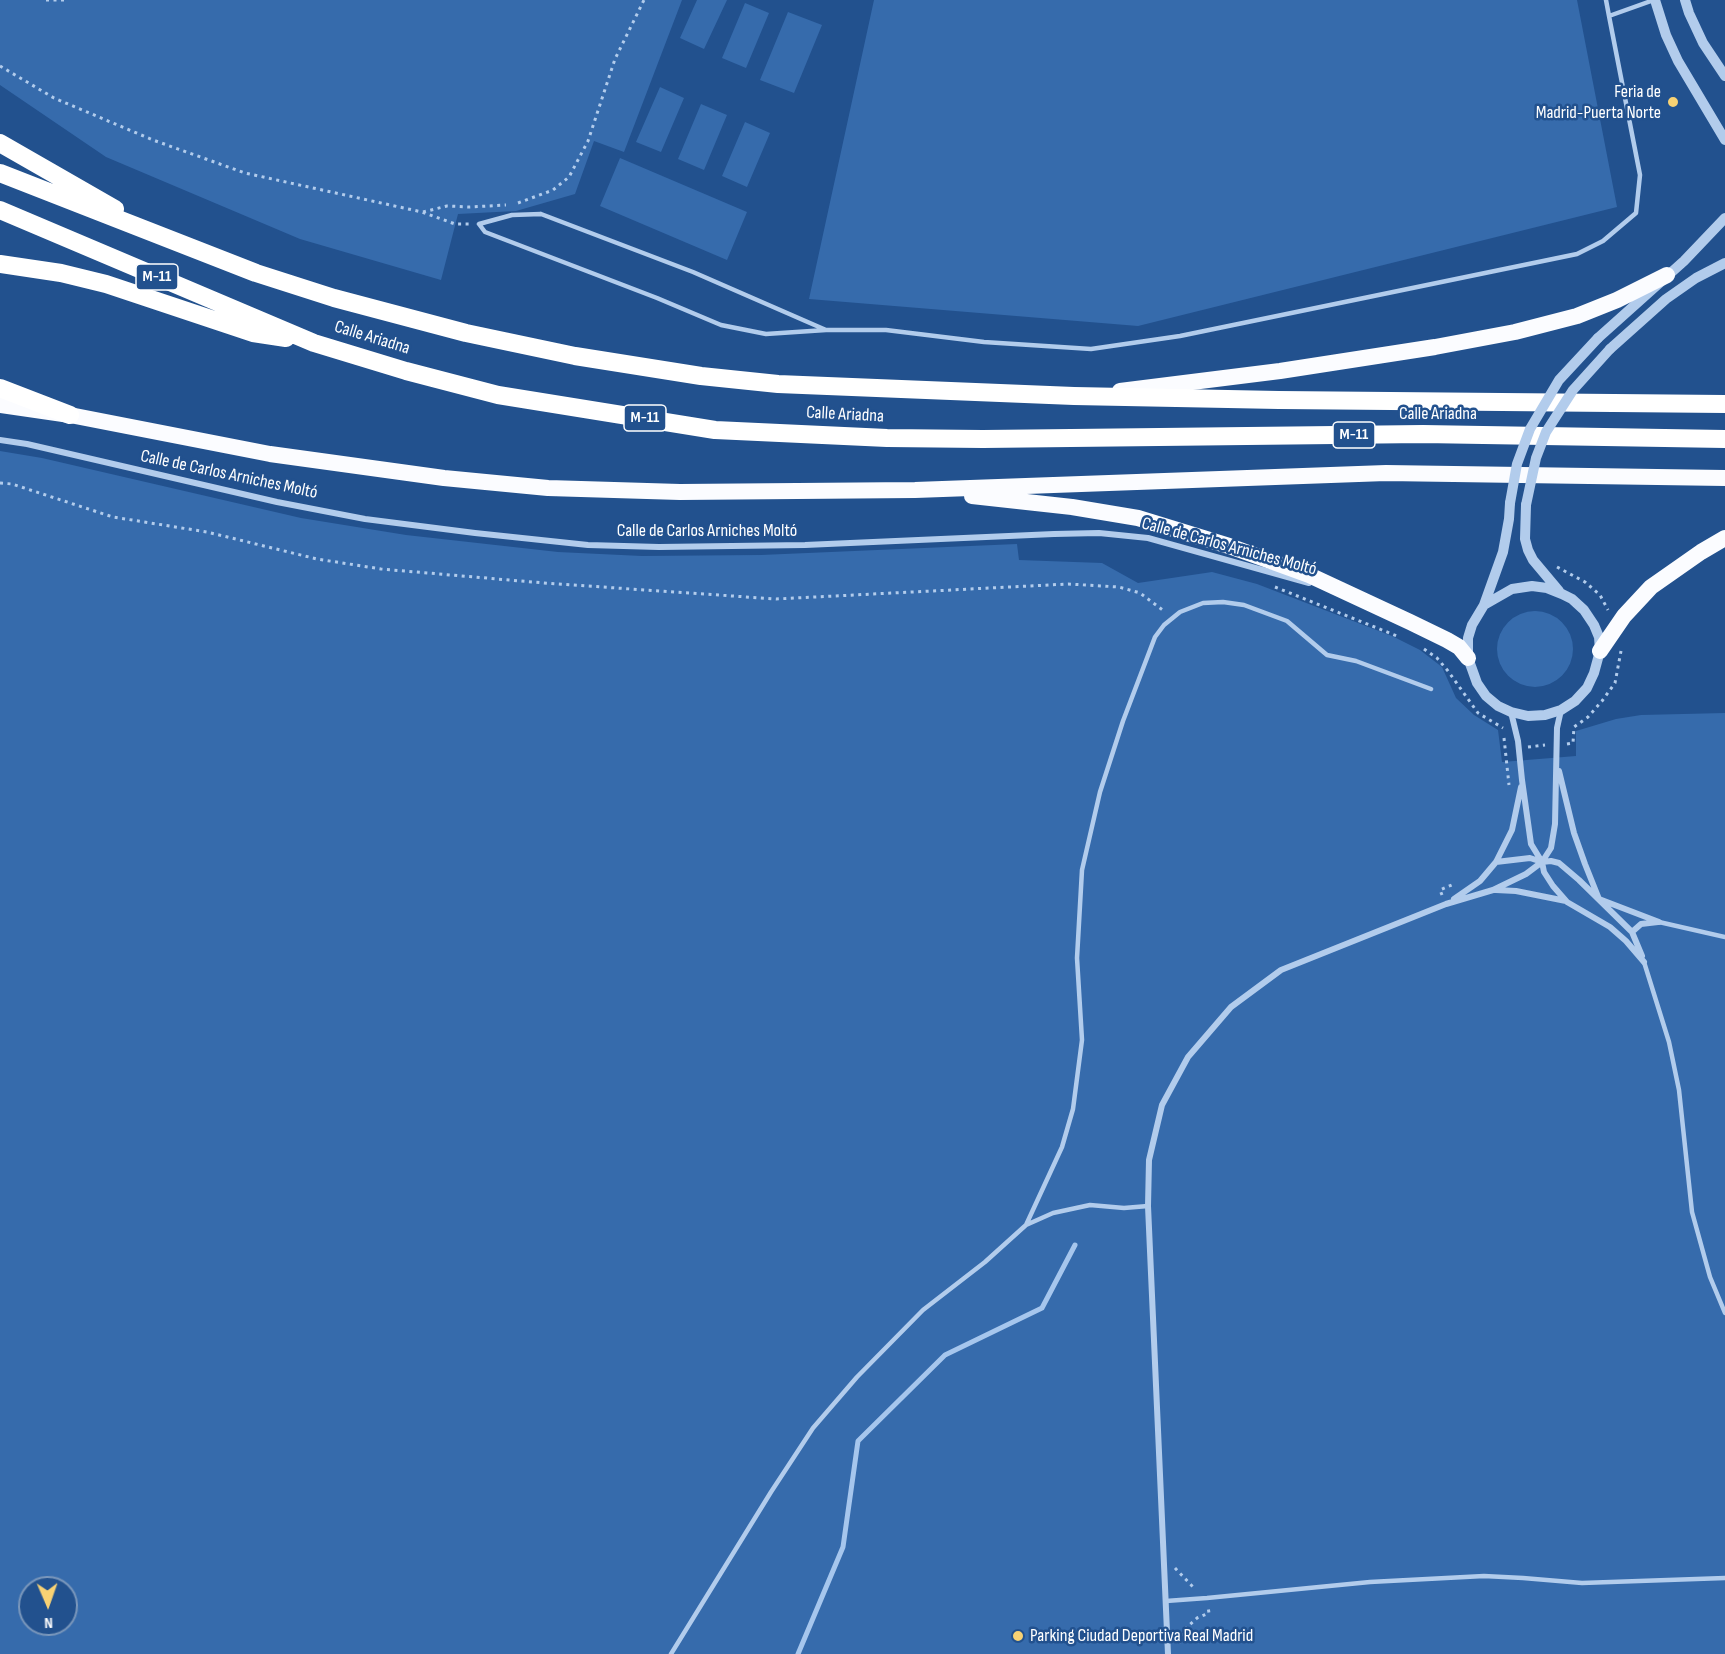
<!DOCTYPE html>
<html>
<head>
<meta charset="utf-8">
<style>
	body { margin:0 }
	#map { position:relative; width:1725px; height:1654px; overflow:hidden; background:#22518e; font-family:"Sofia Sans Condensed",sans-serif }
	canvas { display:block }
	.north { position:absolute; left:18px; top:1576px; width:60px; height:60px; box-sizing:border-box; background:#22518e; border:2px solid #7a97bb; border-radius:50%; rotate:178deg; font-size:16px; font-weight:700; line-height:24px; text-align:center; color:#fff }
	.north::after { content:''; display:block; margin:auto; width:21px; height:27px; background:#f8d274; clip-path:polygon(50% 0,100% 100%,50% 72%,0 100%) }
</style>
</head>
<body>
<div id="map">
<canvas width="1725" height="1654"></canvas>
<div class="north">N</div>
</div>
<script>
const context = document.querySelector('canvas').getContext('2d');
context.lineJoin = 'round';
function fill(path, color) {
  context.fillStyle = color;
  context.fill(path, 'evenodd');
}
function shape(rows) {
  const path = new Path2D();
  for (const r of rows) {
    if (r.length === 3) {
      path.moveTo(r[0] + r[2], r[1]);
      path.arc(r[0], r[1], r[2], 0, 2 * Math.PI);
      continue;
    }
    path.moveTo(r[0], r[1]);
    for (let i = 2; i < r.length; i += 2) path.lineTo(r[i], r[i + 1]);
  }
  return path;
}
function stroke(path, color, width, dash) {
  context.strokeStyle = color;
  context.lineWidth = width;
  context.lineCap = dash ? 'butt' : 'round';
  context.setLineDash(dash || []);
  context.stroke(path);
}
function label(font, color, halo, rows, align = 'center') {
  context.font = font + ' "Sofia Sans Condensed",sans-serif';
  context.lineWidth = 5;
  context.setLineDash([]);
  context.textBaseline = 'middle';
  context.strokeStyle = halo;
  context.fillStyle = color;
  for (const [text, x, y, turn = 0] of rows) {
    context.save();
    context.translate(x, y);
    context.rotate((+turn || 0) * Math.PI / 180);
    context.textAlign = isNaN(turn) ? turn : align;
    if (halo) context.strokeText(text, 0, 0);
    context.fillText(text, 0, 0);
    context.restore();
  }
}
fill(shape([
	[0,0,682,0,624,152,594,141,575,194,516,211,458,214,441,280,300,239,106,157,0,85],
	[697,0,727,0,704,49,680,38],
	[874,0,1577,0,1617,207,1138,326,809,299],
	[745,3,769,13,746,68,722,58],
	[788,12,822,25,794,93,760,80],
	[660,87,684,98,661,152,636,142],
	[701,104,727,115,704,170,678,159],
	[745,122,770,133,747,187,722,176],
	[620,158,747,212,727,260,600,206],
	[0,451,42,458,301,518,406,535,558,552,642,556,761,555,1017,544,1019,560,1102,563,1138,583,1212,572,1257,584,1392,636,1420,650,1442,667,1456,698,1474,715,1498,730,1502,762,1576,756,1576,731,1616,719,1641,715,1725,713,1725,1654,0,1654],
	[30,1588,66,1588,66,1624,30,1624],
	[1535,649,38]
]), '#366bac');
stroke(shape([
	[798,1654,843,1547,858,1441,945,1355,1042,1308,1075,1245]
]), '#a6c6ed', 5);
stroke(shape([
	[46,0,65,0],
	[0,66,54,98,153,140,245,173,422,212,455,224,470,224],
	[518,203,553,190,569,177,588,141,615,59,644,0],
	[423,212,447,206,470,207,506,205],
	[0,483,12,484,113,517,207,532,317,559,381,569,544,583,776,599,1068,584,1119,587,1140,593,1164,611],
	[1557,567,1585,582,1600,595,1608,610],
	[1275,587,1397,636],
	[1424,649,1437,658,1448,671,1478,713,1503,728],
	[1504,738,1509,785],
	[1567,744,1573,743,1574,727,1588,717,1602,701,1615,683,1621,651],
	[1528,747,1545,745],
	[1442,895,1440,890,1454,884],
	[1175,1568,1193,1587],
	[1179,1643,1185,1629,1197,1618,1209,1613,1208,1607]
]), '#b2ccec', 3, [3, 4.5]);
stroke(shape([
	[1606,0,1609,16],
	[541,214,693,272,826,330,766,334,721,325,657,298,485,232,479,224,512,215,541,214],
	[826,330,886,330,984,342,1091,349,1180,336,1577,254,1603,241,1636,213,1640,175,1609,16,1654,0],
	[1659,922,1725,937],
	[1644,962,1669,1042,1679,1090,1692,1212,1710,1277,1725,1313],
	[1026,1225,1053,1213,1090,1205,1124,1208,1148,1206],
	[1166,1601,1207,1598,1370,1582,1484,1576,1523,1578,1582,1583,1725,1578],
	[671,1654,771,1492,813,1428,857,1377,923,1310,985,1262,1026,1225,1062,1147,1073,1109,1082,1040,1077,958,1082,870,1100,792,1123,721,1155,637,1164,625,1180,612,1203,603,1223,602,1244,605,1287,621,1327,655,1356,661,1431,689]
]), '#b2ccec', 4.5);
stroke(shape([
	[0,440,27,444,277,502,365,519,475,533,588,545,659,547,805,545,1054,534,1099,533,1148,538,1309,583],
	[1511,712,1518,741,1522,780,1531,844,1542,862,1544,872,1553,886,1567,902,1610,927,1626,941,1644,962],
	[1559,771,1574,833,1585,864,1599,899,1659,922],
	[1496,862,1530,858,1542,862,1551,861,1559,863,1579,880,1632,932,1642,956],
	[1496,890,1516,891,1566,901],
	[1454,899,1480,881,1496,862,1512,830,1521,787],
	[1632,932,1641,924,1658,922],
	[1168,1654,1148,1206,1149,1160,1162,1105,1188,1057,1231,1007,1281,970,1446,904,1493,890,1526,874,1542,862,1551,848,1555,824,1557,728,1561,710]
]), '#b2ccec', 6);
stroke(shape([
	[1655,0,1666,35,1678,61,1725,140],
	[1685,0,1689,13,1703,43,1725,76],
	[1598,338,1684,261,1725,218],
	[1610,349,1666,299,1696,278,1725,263],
	[1526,505,1525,539,1528,550,1533,560,1559,591],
	[1484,605,1512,589,1532,586,1547,588,1562,594,1572,599,1584,610,1594,625,1599,637,1600,651,1594,673,1587,688,1575,701,1561,710,1545,715,1528,716,1511,712,1498,706,1486,696,1477,683,1472,669,1468,658,1468,638,1472,625,1484,605,1503,552,1509,519,1510,503]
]), '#b2ccec', 10);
stroke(shape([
	[1120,391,1280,371,1435,347,1515,332,1577,316,1617,300,1667,275],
	[0,405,70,415,270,454,444,478,548,488,680,492,915,490,1386,473,1725,478],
	[972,496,1072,507,1138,518,1229,546,1309,575,1410,622,1447,640,1459,647,1468,658],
	[1600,651,1624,616,1651,587,1701,552,1725,538]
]), '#fbfcff', 16);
stroke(shape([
	[0,143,115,209],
	[0,173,256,273,334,298,466,333,575,356,701,376,778,384,1074,396,1279,400,1725,404],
	[0,210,314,343,406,371,498,395,715,430,887,438,983,439,1423,434,1725,439],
	[0,264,61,273,106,284,253,333,286,338],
	[0,388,70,415]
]), '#fff', 18);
stroke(shape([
	[1510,503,1517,464,1530,429,1559,380,1598,338],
	[1526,505,1536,458,1546,432,1573,390,1610,349]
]), '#b2ccec', 10);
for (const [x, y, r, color] of [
	[1673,102,6,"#f8d274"],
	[1018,1636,6,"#f8d274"]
]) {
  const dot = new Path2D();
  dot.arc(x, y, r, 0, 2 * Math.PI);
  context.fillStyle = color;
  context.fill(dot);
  stroke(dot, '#22518e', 2);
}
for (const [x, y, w] of [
	[157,277,42],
	[645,418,42],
	[1354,435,42]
]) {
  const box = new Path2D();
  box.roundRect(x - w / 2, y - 13, w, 26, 4.5);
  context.fillStyle = '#22518e';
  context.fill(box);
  stroke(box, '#fff', 1.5);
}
label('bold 16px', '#fff', null, [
	["M-11",157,277],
	["M-11",645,418],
	["M-11",1354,435]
]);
label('18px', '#fff', '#22518e', [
	["Feria de",1661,92],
	["Madrid-Puerta Norte",1661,113],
	["Parking Ciudad Deportiva Real Madrid",1030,1636,"left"]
], 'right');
label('18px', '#fff', '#22518e', [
	["Calle Ariadna",372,338,17],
	["Calle Ariadna",1438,414],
	["Calle Ariadna",845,415,3],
	["Calle de Carlos Arniches Moltó",229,475,12],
	["Calle de Carlos Arniches Moltó",707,531],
	["Calle de Carlos Arniches Moltó",1229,547,15]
]);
</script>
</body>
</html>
